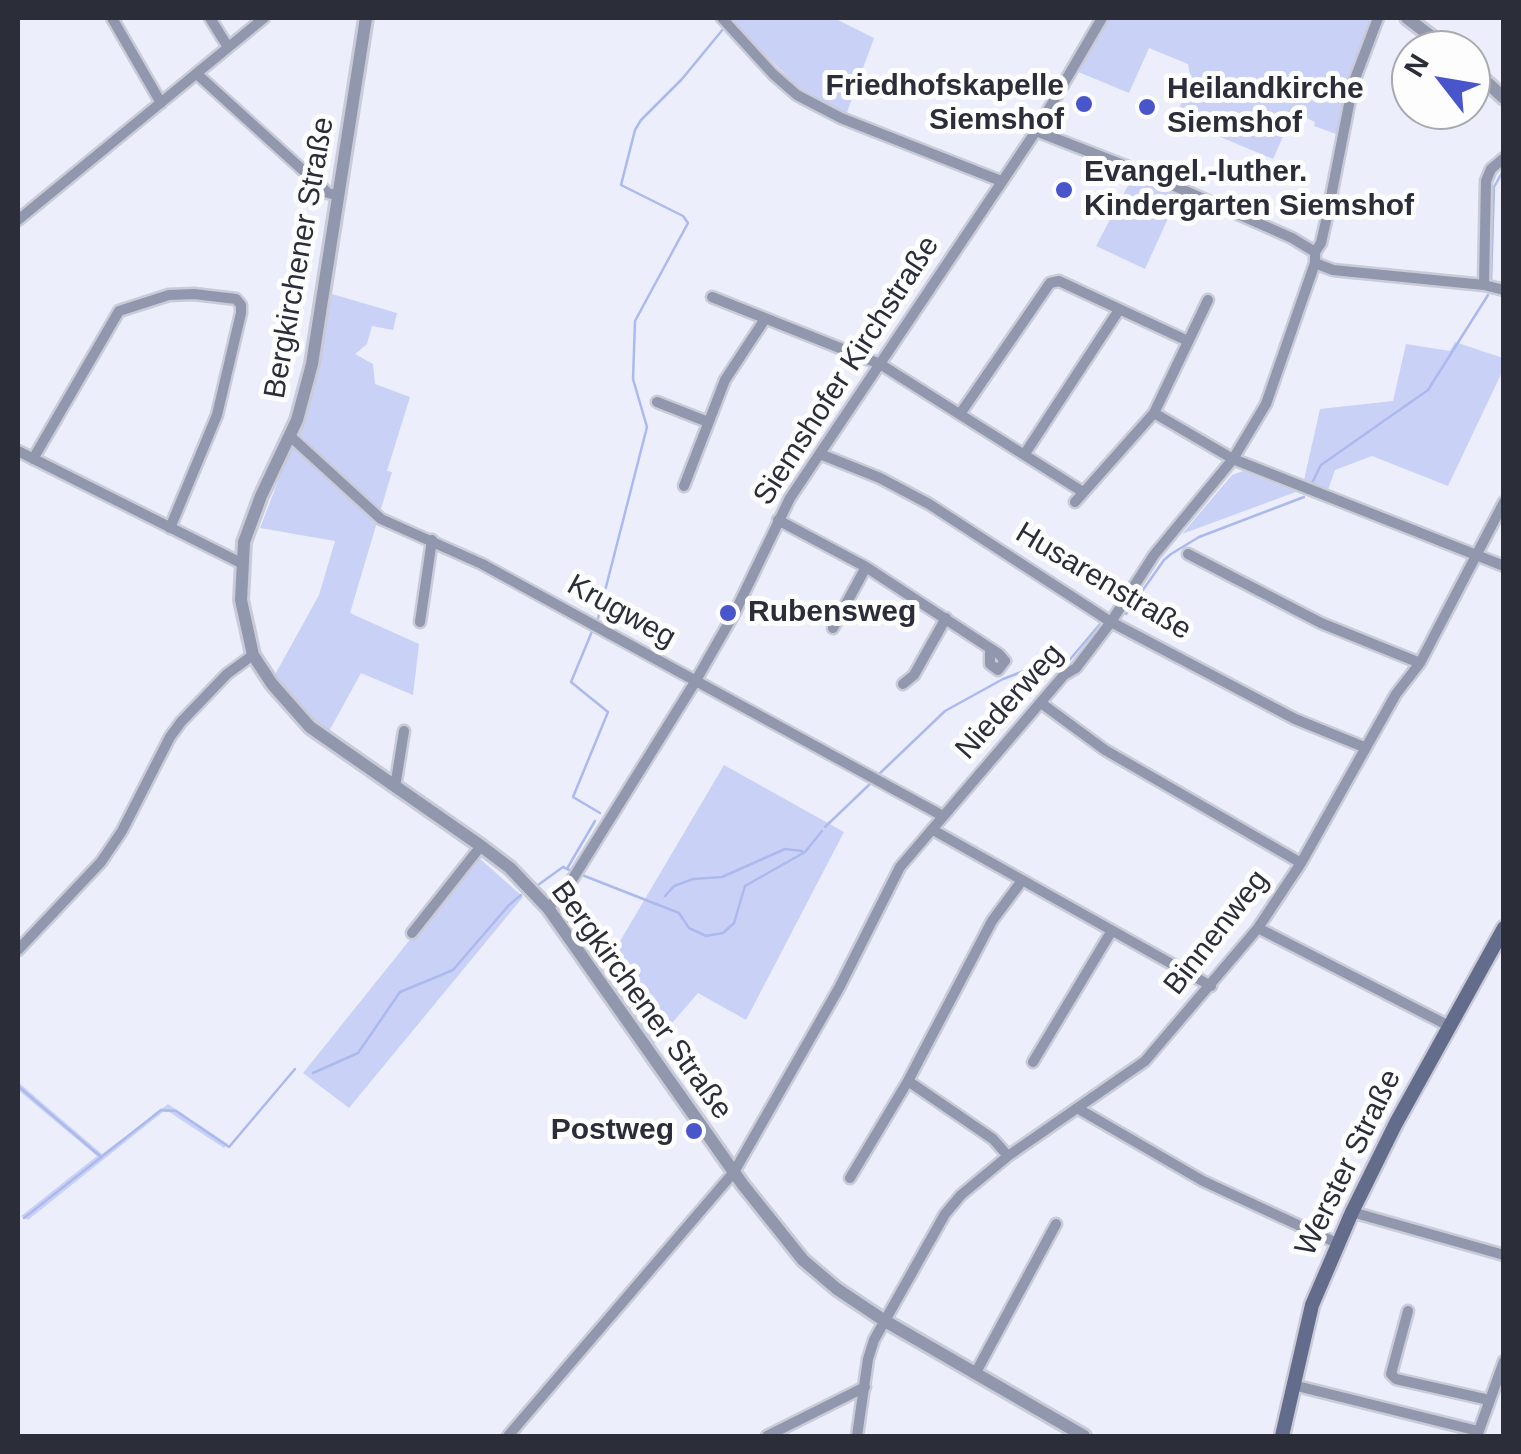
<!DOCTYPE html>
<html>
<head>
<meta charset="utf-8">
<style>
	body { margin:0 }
	#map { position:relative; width:1521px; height:1454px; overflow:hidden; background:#eceffb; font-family:Helvetica,sans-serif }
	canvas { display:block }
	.frame { position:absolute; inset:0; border:20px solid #2b2e39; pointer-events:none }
	.north { position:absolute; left:1391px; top:30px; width:100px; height:100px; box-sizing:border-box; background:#fdfdfd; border:2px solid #a9aaaf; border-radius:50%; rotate:301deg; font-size:28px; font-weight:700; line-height:40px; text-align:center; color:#2b2e39 }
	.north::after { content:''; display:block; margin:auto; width:35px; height:45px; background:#4955ca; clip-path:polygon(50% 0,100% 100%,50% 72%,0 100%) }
</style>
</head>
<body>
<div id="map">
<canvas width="1521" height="1454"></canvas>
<div class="frame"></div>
<div class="north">N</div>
</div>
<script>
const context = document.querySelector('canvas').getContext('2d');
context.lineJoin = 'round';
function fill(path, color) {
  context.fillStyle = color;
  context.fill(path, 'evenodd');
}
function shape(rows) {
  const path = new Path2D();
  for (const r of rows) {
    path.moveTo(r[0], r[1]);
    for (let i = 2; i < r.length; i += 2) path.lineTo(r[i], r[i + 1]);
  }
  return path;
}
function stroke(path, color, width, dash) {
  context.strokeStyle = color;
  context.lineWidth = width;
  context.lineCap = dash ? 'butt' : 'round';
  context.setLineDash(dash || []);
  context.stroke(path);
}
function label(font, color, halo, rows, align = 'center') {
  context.font = font + ' Helvetica,sans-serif';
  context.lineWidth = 10;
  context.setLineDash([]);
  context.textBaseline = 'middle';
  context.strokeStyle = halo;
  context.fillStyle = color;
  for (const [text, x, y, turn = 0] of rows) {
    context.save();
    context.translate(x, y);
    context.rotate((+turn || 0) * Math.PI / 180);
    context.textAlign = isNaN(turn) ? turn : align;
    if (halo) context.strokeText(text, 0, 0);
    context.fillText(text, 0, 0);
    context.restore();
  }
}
fill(shape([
	[722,18,834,18,874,38,846,115,797,86,734,24],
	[1110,18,1371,18,1348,80,1336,134,1314,126,1315,122,1294,112,1273,159,1175,118,1191,80,1188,64,1149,48,1129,93,1076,71],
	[1135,172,1180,192,1145,269,1096,246],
	[332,294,397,313,393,330,372,326,367,344,355,354,373,364,375,384,410,397,387,471,392,472,350,613,419,644,413,695,361,673,327,735,272,680,319,595,335,541,260,528,312,393],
	[1455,342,1503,358,1504,368,1448,486,1372,456,1335,470,1328,490,1304,480,1320,409,1393,401,1406,344,1450,351],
	[1243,471,1296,492,1182,534,1232,475],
	[724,765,844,832,746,1020,698,993,654,1044,603,970],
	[477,856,523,897,349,1108,303,1073],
	[18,1082,102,1154,168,1104,228,1144,224,1148,169,1112,163,1112,28,1220,21,1216,97,1156,18,1090]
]), '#c9d2f6');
stroke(shape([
	[1491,281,1494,187,1504,169],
	[1312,483,1321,465,1428,390,1488,295],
	[1126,614,1164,560,1171,554,1199,537,1304,497],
	[597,622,647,427,633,379,635,321,688,223,683,216,621,185,635,130,641,120,682,79,724,28],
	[593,629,571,682,608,712,573,797,600,813],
	[876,777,945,711,1003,679,1024,671,1067,663,1100,624],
	[825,827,871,783],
	[568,867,595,821],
	[582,875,679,913,689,928,706,936,723,933,734,923,745,886,805,852,822,831],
	[538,885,563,867,574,872],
	[665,896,674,886,693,879,722,877,785,849,802,851],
	[313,1073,358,1053,400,992,453,970,509,905,521,895],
	[18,1086,100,1156],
	[24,1218,161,1110,176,1111,229,1147,295,1069]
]), '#acb9ec', 2.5);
const minor = shape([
	[112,18,161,103],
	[210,18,228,47],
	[722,18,773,74,797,95,841,118,1001,181],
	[198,75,328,193,339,196],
	[1036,131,1154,177,1292,238,1315,252],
	[18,220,264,18],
	[1315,252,1321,243,1328,212,1353,84,1378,18],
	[1315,263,1333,270,1484,285,1504,290],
	[1484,285,1486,181,1491,169,1504,158],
	[712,297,880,364,1083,492],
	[657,402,708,422],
	[1154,413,1233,459,1504,566],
	[960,414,1050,283,1059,281,1188,341],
	[290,436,381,519,482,564,941,815],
	[18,451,241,563],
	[820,454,880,478,929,504,1111,622,1295,719,1364,747],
	[1024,455,1119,310],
	[33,459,119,311,169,295,194,294,236,299,241,305,241,313,217,415,170,528],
	[684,486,725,380,765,319],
	[1075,502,1154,413,1208,300],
	[778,520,866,567,999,654,1005,661,998,670,990,664,990,649],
	[1188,554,1321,623,1420,663],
	[420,622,432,540],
	[833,628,866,567],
	[903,684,914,675,946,618],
	[1041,703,1105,750,1301,863],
	[395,787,404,731],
	[933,830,1211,986],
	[548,908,567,888,695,682,735,612,790,498,1036,131,1102,18],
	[1258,928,1449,1026],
	[412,933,481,846],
	[18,950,101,862,122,831,170,737,181,722,227,674,253,655],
	[1033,1062,1111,932],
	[908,1081,993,1139,1008,1156],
	[1077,1108,1203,1181,1339,1244],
	[850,1178,908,1081,992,921,1021,882],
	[1352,1212,1504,1255],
	[1408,1311,1391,1374,1396,1379,1489,1400],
	[975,1374,1056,1224],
	[1293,1385,1478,1431],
	[508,1436,734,1172,839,988,900,867,1064,675,1076,668,1111,622,1154,555,1233,459,1266,404,1315,263,1315,252],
	[767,1436,865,1387],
	[857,1436,868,1359,874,1340,945,1214,961,1195,1008,1156,1145,1061,1258,928,1301,863,1396,694,1420,663,1504,502],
	[1477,1436,1504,1361]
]);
const tertiary = shape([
	[366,18,312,364,297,420,261,496,244,542,241,600,253,655,272,684,310,727,481,846,510,868,548,908,743,1185,803,1260,837,1289,885,1321,1084,1436],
	[1407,18,1449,50],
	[1471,68,1504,98]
]);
const secondary = shape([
	[1282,1436,1312,1305,1352,1212,1396,1123,1504,928]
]);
stroke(minor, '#c9ccd8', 15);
stroke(tertiary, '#c9ccd8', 18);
stroke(secondary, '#c9ccd8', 19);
stroke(minor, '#9197ad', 10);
stroke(tertiary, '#9197ad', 12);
stroke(secondary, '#646c8c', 14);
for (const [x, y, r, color] of [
	[1084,104,10,"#4955ca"],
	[1147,107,10,"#4955ca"],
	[1064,190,10,"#4955ca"],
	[728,613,10,"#4955ca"],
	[694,1131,10,"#4955ca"]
]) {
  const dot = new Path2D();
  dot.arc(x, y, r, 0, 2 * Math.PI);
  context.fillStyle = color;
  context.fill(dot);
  stroke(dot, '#fdfdfd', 4);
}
label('bold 30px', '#2b2e39', '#fdfdfd', [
	["Friedhofskapelle",1064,87,"right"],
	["Siemshof",1064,121,"right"],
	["Heilandkirche",1167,90],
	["Siemshof",1167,124],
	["Evangel.-luther.",1084,173],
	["Kindergarten Siemshof",1084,207],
	["Rubensweg",748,613],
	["Postweg",674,1131,"right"]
], 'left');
label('30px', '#2b2e39', '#fdfdfd', [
	["Bergkirchener Straße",300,258,-80],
	["Siemshofer Kirchstraße",847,371,-57],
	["Husarenstraße",1103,582,31],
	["Krugweg",621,612,29],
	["Niederweg",1010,702,-48],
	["Binnenweg",1217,933,-52],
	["Bergkirchener Straße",641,1001,54],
	["Werster Straße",1349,1163,-64]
]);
</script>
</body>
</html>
